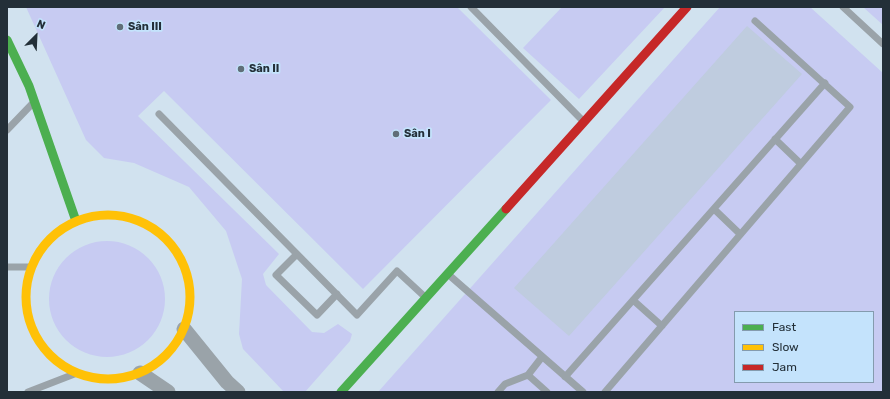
<!DOCTYPE html>
<html>
<head>
<meta charset="utf-8">
<style>
	body { margin:0 }
	#map { position:relative; width:890px; height:399px; overflow:hidden; background:#d1e2ef; font-family:Rubik,sans-serif }
	canvas { display:block }
	.frame { position:absolute; inset:0; border:8px solid #232f38; pointer-events:none }
	.legend { position:absolute; left:734px; top:311px; width:140px; height:72px; box-sizing:border-box; background:#c4e3fc; border:1px solid #849bae; margin:0; padding:5px 7px; list-style:none; font-size:12px; color:#232f38 }
	.legend li { display:flex; align-items:center; gap:8px; height:20px }
	.legend b { width:20px; border:1px solid #849bae }
	.north { position:absolute; left:16px; top:16px; width:40px; height:40px; -webkit-text-stroke:3px #c4e3fc; paint-order:stroke; rotate:24deg; font-size:11px; font-weight:700; line-height:16px; text-align:center; color:#232f38 }
	.north::after { content:''; display:block; margin:auto; width:14px; height:18px; background:#232f38; clip-path:polygon(50% 0,100% 100%,50% 72%,0 100%) }
</style>
</head>
<body>
<div id="map">
<canvas width="890" height="399"></canvas>
<div class="frame"></div>
<ul class="legend">
<li><b style="height:5px;background:#4caf50"></b>Fast</li>
<li><b style="height:5px;background:#ffc107"></b>Slow</li>
<li><b style="height:5px;background:#c62828"></b>Jam</li>
</ul>
<div class="north">N</div>
</div>
<script>
const context = document.querySelector('canvas').getContext('2d');
context.lineJoin = 'round';
function fill(path, color) {
  context.fillStyle = color;
  context.fill(path, 'evenodd');
}
function shape(rows) {
  const path = new Path2D();
  for (const r of rows) {
    if (r.length === 3) {
      path.moveTo(r[0] + r[2], r[1]);
      path.arc(r[0], r[1], r[2], 0, 2 * Math.PI);
      continue;
    }
    path.moveTo(r[0], r[1]);
    for (let i = 2; i < r.length; i += 2) path.lineTo(r[i], r[i + 1]);
  }
  return path;
}
function stroke(path, color, width, dash) {
  context.strokeStyle = color;
  context.lineWidth = width;
  context.lineCap = dash ? 'butt' : 'round';
  context.setLineDash(dash || []);
  context.stroke(path);
}
function label(font, color, halo, rows, align = 'center') {
  context.font = font + ' Rubik,sans-serif';
  context.lineWidth = 3.5;
  context.setLineDash([]);
  context.textBaseline = 'middle';
  context.strokeStyle = halo;
  context.fillStyle = color;
  for (const [text, x, y, turn = 0] of rows) {
    context.save();
    context.translate(x, y);
    context.rotate((+turn || 0) * Math.PI / 180);
    context.textAlign = isNaN(turn) ? turn : align;
    if (halo) context.strokeText(text, 0, 0);
    context.fillText(text, 0, 0);
    context.restore();
  }
}
fill(shape([
	[26,7,457,7,551,100,363,289,164,91,138,116,279,254,263,274,266,285,312,332,324,333,338,324,352,334,350,341,305,392,284,392,243,349,239,334,242,279,226,231,189,187,134,163,104,158,86,140],
	[562,7,665,7,579,99,523,48],
	[720,7,810,7,883,73,883,392,378,392],
	[735,312,873,312,873,382,735,382],
	[863,7,883,7,883,25],
	[107,299,58]
]), '#c7cbf2');
fill(shape([
	[747,26,802,74,569,336,514,288]
]), '#bfccdf');
stroke(shape([
	[471,7,582,120],
	[843,7,883,44],
	[159,114,357,315,397,271,425,297],
	[7,130,32,104],
	[775,139,801,164],
	[714,209,740,234],
	[297,254,276,275,317,315,337,294],
	[7,267,31,267],
	[449,275,583,392],
	[633,300,662,326],
	[528,375,547,392],
	[565,377,825,83],
	[28,392,77,373],
	[498,392,505,384,528,375,542,357],
	[605,392,850,107,755,21]
]), '#9aa3a9', 7);
stroke(shape([
	[184,329,227,382,238,392],
	[140,373,168,392]
]), '#9aa3a9', 15);
stroke(shape([
	[7,40,29,86,76,221],
	[341,392,506,209]
]), '#4caf50', 9);
stroke(shape([
	[108,297,82]
]), '#ffc107', 9);
stroke(shape([
	[506,209,687,7]
]), '#c62828', 9);
for (const [x, y, r, color] of [
	[120,27,4,"#606e78"],
	[241,69,4,"#606e78"],
	[396,134,4,"#606e78"]
]) {
  const dot = new Path2D();
  dot.arc(x, y, r, 0, 2 * Math.PI);
  context.fillStyle = color;
  context.fill(dot);
  stroke(dot, '#c4e3fc', 1.5);
}
label('bold 11px', '#232f38', '#c4e3fc', [
	["Sân III",128,27],
	["Sân II",249,69],
	["Sân I",404,134]
], 'left');
</script>
</body>
</html>
